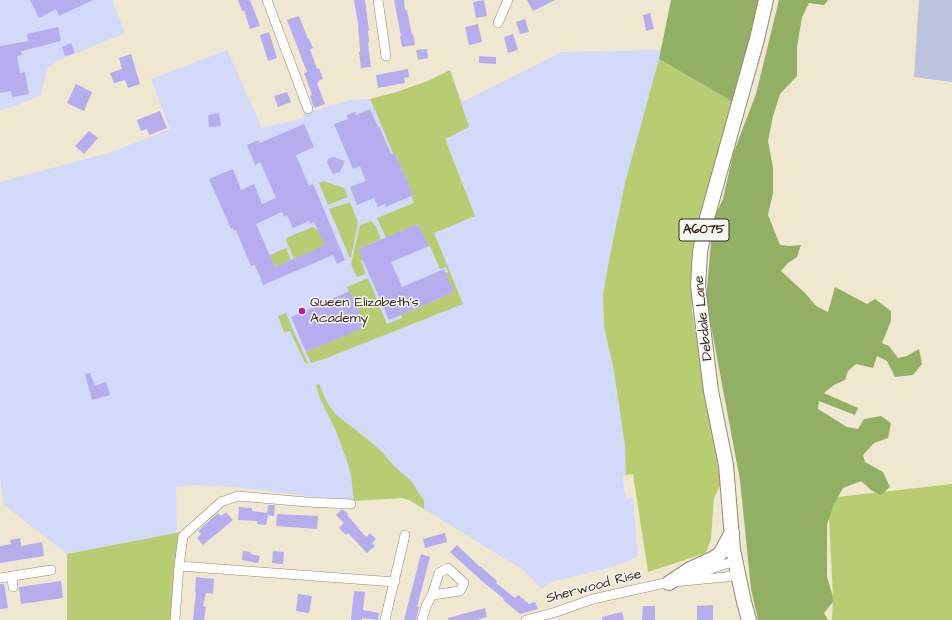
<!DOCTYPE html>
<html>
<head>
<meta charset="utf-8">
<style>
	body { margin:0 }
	canvas { display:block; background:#efe7cf }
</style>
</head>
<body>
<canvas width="952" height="620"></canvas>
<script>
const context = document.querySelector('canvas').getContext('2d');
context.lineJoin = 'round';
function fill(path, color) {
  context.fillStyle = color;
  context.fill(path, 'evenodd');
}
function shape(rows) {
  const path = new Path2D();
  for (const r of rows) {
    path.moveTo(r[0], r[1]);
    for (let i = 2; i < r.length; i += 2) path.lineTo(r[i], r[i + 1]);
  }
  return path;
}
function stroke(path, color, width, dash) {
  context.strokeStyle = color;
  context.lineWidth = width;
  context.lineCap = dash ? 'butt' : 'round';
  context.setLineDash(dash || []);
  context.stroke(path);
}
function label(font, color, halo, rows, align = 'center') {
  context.font = font + ' "Architects Daughter",sans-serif';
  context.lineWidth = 3;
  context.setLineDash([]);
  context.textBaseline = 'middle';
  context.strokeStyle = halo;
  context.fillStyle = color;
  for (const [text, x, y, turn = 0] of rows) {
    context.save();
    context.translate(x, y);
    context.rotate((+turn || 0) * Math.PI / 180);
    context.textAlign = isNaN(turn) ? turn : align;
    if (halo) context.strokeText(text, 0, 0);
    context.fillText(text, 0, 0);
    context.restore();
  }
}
fill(shape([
	[0,0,112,0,125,33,57,61,47,69,41,95,15,106,0,110],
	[227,50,262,128,296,120,304,117,303,114,350,100,370,99,397,92,430,80,450,70,462,102,561,52,662,50,625,183,610,255,603,294,604,327,614,371,625,446,626,475,622,476,626,499,633,498,638,556,627,562,604,569,551,582,542,589,522,569,409,500,402,498,345,500,234,487,193,485,176,487,177,534,67,554,4,505,0,476,0,182,112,152,170,129,151,79]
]), '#d2d9f9');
fill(shape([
	[919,0,952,0,952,82,914,77]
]), '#bcc3de');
fill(shape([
	[659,59,733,102,694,261,692,310,721,484,714,498,711,539,706,553,648,572,633,474,626,475,625,446,614,371,604,327,603,294,610,255,625,183],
	[450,70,469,127,445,139,475,216,434,233,463,304,324,359,311,363,306,352,365,327,350,291,349,292,347,287,368,278,387,324,402,318,401,315,454,292,446,273,448,272,446,267,440,269,430,246,429,246,418,224,386,238,377,218,414,203,411,196,413,195,395,153,393,153,376,112,370,99,397,92,430,80],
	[323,181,344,188,348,197,328,205,319,183],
	[350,202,358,222,351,257,350,258,329,209],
	[371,221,376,227,381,239,358,249,363,260,361,261,366,274,357,277,351,264,360,225],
	[313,227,318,230,325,245,294,259,286,240,288,237],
	[286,248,291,260,275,267,270,255],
	[286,313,293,330,308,363,305,363,290,331,284,332,278,316],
	[319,384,328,404,335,414,371,442,382,452,394,466,412,482,424,501,424,509,409,500,402,498,354,501,351,475,346,458,336,431,319,396,316,385],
	[952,484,952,620,832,620,833,597,828,498],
	[181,532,172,620,67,620,67,554]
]), '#b8cd71');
fill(shape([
	[671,0,760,0,733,102,659,59],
	[779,0,828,0,824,5,809,3,802,17,797,47,797,76,780,94,773,116,768,141,773,168,773,193,768,215,780,245,789,246,801,245,797,257,788,263,781,271,805,293,816,306,828,312,835,287,867,304,875,299,891,311,891,321,882,343,889,346,898,358,907,356,919,349,922,364,913,375,895,377,887,361,877,356,873,368,856,364,848,371,845,380,834,385,824,393,858,408,855,415,819,401,818,409,847,427,858,429,864,419,881,416,891,423,888,438,874,443,863,455,865,462,883,472,890,487,881,495,871,490,861,481,843,488,833,506,827,525,827,577,833,597,833,602,824,613,828,620,758,620,751,589,740,480,706,299,713,220,723,199,733,154,756,94]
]), '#92b063');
fill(shape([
	[30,0,93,0,59,16,56,9,39,18],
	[238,0,250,0,260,26,250,29,244,10,242,11],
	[354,0,365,0,369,31,368,31,369,42,368,43,371,67,361,68,359,52,360,51,358,24],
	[394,0,404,0,405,10,407,10,412,35,413,34,415,45,402,47,400,37,401,36],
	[484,0,487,16,476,18,473,2],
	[527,0,555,0,533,11],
	[650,13,654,29,646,31,643,15],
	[299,16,308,39,309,39,313,48,310,49,317,69,319,68,323,79,318,81,319,82,317,83,325,104,314,108,310,96,312,95,304,73,307,72,287,20],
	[525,19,529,32,520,34,516,22],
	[478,24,482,42,469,45,465,27],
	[58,27,61,41,21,51,22,55,17,56,20,73,25,72,29,94,12,97,11,91,0,93,0,46,28,41,27,34],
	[269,32,277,58,268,61,260,35],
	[513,34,518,50,508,53,504,37],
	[71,43,75,53,65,56,62,47],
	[427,49,428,58,418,60,416,50],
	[131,54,140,84,128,88,125,80,114,83,110,73,122,69,119,58],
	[479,56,496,57,496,64,479,63],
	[408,69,409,77,404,78,405,83,378,88,376,75],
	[76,84,92,92,84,111,67,103],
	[287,92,291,102,278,107,274,96],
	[370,109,378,127,379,126,391,154,395,153,413,195,386,207,385,204,378,207,374,198,357,205,350,187,366,181,360,166,353,169,334,124,348,119,347,115,355,112,356,115],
	[160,111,167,128,149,135,147,129,141,131,137,120],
	[219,113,221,126,209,127,208,115],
	[304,124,314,147,296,155,309,186,313,184,345,260,337,264,333,255,263,285,255,265,251,266,236,230,234,231,233,228,231,229,209,179,233,169,241,190,254,184,262,204,276,198,260,162,255,165,247,145,259,140,260,143],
	[282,212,284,217,287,215,293,228,309,221,310,224,314,222,325,245,275,267,256,224],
	[89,131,98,138,84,154,75,146],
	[333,157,345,161,340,172,334,174,332,173,327,162,328,159],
	[418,224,429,246,391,262,402,287,444,269,454,292,389,320,358,249],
	[350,291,366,327,306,352,291,317],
	[90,373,95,386,106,382,110,395,92,400,85,374],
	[268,505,275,505,274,516,268,515,266,525,257,524,257,521,238,520,239,507,252,508,252,511,267,513],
	[341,510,344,510,348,514,347,515,366,537,370,533,376,539,372,543,375,546,367,553,348,533,346,535,339,528,344,523,336,515],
	[226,512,233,520,203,545,197,538,201,534,198,531,218,513,221,516],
	[277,514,318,516,317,529,276,526],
	[445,533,447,542,425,548,423,539],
	[20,538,21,546,42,542,44,556,0,563,0,546,11,544,10,540],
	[457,545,480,567,480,566,497,581,496,583,515,598,518,595,529,604,535,602,538,609,520,614,503,600,504,599,482,581,450,552],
	[243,551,251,552,250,554,260,556,258,563,242,560],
	[273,551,284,552,283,564,272,563],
	[421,554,430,557,417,607,419,607,416,620,404,620],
	[196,577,214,579,213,594,206,593,203,606,206,607,204,620,193,620,196,592,195,592],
	[61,581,63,598,21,604,19,587],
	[0,584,4,584,8,608,0,609],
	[354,591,365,592,363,610,379,613,378,620,362,618,362,620,351,620],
	[298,594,312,596,309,613,296,611],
	[713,605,713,620,697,620,697,606],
	[643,606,655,606,655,620,642,620],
	[485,608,487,617,476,620,448,620,448,618],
	[622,612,624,620,602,620,602,617]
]), '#b5adee');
const street = shape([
	[267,0,308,109],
	[378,0,386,56],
	[498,23,508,0],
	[179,566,395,582],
	[12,576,13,587],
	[689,576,735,561],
	[0,578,51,570],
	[673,582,725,577,738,575],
	[175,620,179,566,183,536,221,502,238,496,307,502,351,504],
	[385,620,405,535],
	[422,620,426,606,432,595,439,573,448,568,464,583,460,591,432,595],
	[526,620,556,612,593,599,674,581]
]);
const primary = shape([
	[669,583,690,569,714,558,720,554,724,547,732,532],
	[749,620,744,602,733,550,726,465,711,391,698,286,700,252,707,218,757,39,766,0]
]);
stroke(street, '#958876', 10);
stroke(primary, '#958876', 16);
stroke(street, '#fff', 9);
stroke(primary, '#fff', 14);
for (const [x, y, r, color] of [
	[302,311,4,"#b5179e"]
]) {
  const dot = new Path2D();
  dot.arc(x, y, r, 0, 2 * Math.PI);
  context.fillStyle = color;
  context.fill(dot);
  stroke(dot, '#f6f6f2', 1.5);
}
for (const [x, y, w] of [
	[704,230,50]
]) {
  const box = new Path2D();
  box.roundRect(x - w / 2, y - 11, w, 22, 3);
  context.fillStyle = '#f6f6f2';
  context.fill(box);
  stroke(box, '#3b2a1e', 1);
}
label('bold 13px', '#3b2a1e', null, [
	["A6075",704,230]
]);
label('14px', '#3b2a1e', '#f6f6f2', [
	["Queen Elizabeth's",310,303],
	["Academy",310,319]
], 'left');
label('14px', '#3b2a1e', '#f6f6f2', [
	["Debdale Lane",704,318,-96],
	["Sherwood Rise",594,587,-15]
]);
</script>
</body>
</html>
